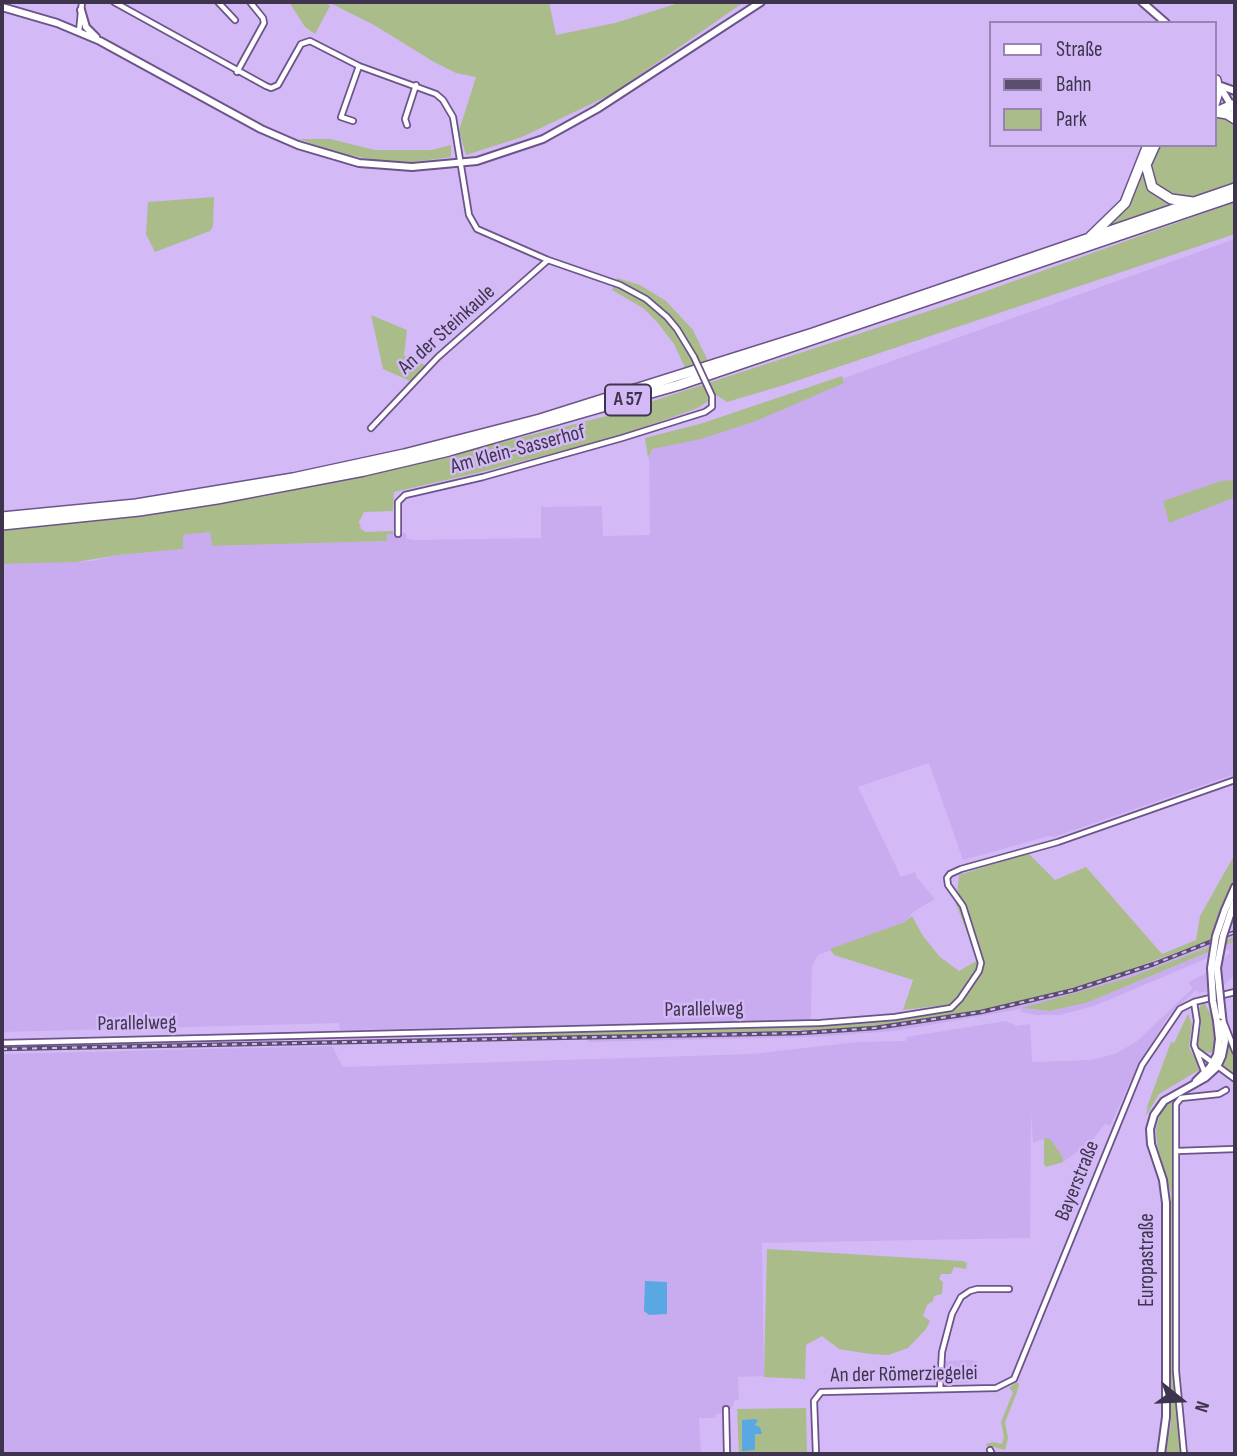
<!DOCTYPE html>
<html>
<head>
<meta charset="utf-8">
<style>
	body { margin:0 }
	#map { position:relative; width:1237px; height:1456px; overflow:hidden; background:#d3baf6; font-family:"Sofia Sans Condensed",sans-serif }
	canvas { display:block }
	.frame { position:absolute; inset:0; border:4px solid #3f344d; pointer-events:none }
	.legend { position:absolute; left:989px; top:21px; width:228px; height:126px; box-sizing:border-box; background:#d3baf6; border:2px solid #9884b2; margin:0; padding:9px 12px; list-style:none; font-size:21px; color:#3f344d }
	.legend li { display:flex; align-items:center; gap:14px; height:35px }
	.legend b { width:35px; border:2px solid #9884b2 }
	.north { position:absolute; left:1146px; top:1365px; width:70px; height:70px; -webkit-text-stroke:5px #d3baf6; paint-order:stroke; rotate:108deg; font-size:19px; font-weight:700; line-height:28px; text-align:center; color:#3f344d }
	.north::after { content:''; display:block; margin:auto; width:24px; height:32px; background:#3f344d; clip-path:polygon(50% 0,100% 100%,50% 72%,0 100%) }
</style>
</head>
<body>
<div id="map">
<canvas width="1237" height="1456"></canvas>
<div class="frame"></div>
<ul class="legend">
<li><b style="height:9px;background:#fff"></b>Straße</li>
<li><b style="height:9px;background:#5b4d6d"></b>Bahn</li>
<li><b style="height:19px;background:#aabc8a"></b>Park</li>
</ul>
<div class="north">N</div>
</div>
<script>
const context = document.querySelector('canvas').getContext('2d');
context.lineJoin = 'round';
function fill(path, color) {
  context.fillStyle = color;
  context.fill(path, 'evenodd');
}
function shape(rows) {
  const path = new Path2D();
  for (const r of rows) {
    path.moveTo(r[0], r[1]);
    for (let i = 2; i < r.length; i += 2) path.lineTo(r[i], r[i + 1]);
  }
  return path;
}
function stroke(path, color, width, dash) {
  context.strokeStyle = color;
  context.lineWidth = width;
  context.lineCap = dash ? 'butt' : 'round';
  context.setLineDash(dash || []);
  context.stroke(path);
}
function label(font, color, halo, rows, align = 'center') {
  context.font = font + ' "Sofia Sans Condensed",sans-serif';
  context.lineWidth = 5;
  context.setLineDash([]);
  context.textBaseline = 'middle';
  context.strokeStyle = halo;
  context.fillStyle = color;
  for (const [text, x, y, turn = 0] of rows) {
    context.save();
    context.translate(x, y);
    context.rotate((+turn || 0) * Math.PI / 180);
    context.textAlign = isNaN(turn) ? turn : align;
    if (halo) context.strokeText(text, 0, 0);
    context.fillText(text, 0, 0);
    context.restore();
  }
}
fill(shape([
	[1235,239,1235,774,1054,837,1049,836,963,860,929,763,858,787,901,877,915,872,917,878,935,899,913,912,906,922,818,955,812,966,811,1017,809,1020,340,1030,339,1023,2,1032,2,564,92,561,119,555,183,549,183,535,210,532,212,546,387,541,387,534,406,533,407,539,414,540,541,538,541,507,602,506,603,536,650,535,649,443,712,425],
	[1235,929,1235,975,1219,989,1199,993,1196,990,1168,1017,1138,1065,1110,1126,1105,1124,1090,1143,1063,1162,1061,1162,1063,1157,1046,1138,1033,1143,1031,1112,1030,1238,762,1243,764,1376,738,1377,739,1399,734,1401,732,1409,726,1409,725,1413,716,1414,715,1418,699,1418,701,1453,2,1454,2,1054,332,1046,343,1067,752,1054,858,1042,906,1041,906,1037,1006,1021,1017,1026,1030,1024,1032,1062,1090,1060,1115,1054,1136,1042,1193,988,1188,982,1203,975,1230,953,1229,949,1094,1006,1060,1015,1037,1015,1021,1012,1021,1009,895,1031,812,1037,588,1042,588,1036,844,1029,892,1024,986,1010,1102,980,1153,963],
	[1225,941,1226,945,1086,1003,1049,1011,1025,1009,1131,977],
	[971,1360,978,1362,978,1370,971,1373,971,1382,942,1384,942,1361]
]), '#c9acef');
fill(shape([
	[289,2,325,2,330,6,315,34,305,27],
	[328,2,549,2,556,35,615,23,682,2,744,2,612,94,522,137,466,155,459,131,476,77,456,73,434,62,374,25],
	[1219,115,1224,116,1232,121,1235,128,1235,184,1187,198,1177,198,1158,190,1148,172,1157,145,1214,145,1214,117],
	[299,139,330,139,375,150,432,150,451,145,451,157,413,162,376,160,338,153],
	[1145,155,1147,180,1183,202,1100,230,1121,212],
	[214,197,213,226,210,231,155,252,146,234,148,202],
	[1235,202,1235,234,781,386,727,402,707,389,708,401,698,408,619,436,485,471,394,492,393,511,364,512,359,522,361,529,366,532,393,531,393,534,387,534,387,541,212,546,210,532,183,535,183,549,119,555,76,562,2,564,2,529,135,516,267,496,402,467,607,416,947,305],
	[617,278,640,285,666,301,693,330,708,361,686,370,674,344,657,322,643,308,612,290],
	[371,315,407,330,404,356,425,365,410,381,383,369],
	[842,376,844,383,756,421,701,439,652,449,648,458,645,438,703,423],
	[1235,480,1235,502,1233,498,1169,523,1163,501,1221,481],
	[1028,853,1055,880,1086,867,1162,954,1196,940,1200,916,1235,854,1235,877,1221,908,1210,940,1102,980,1020,1003,920,1021,844,1029,512,1038,512,1031,820,1025,896,1019,949,1011,961,1003,903,1010,913,980,834,955,830,949,905,922,912,916,923,936,940,957,959,971,978,960,956,904,959,875],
	[1235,937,1235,941,1086,1003,1049,1011,1022,1008,1131,977],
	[1205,1004,1211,1015,1216,1039,1213,1019,1217,1031,1216,1048,1211,1053,1200,1051,1197,1044,1201,1027,1199,1009,1201,1005],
	[1188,1014,1192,1024,1189,1048,1199,1065,1199,1070,1159,1094,1146,1116,1148,1104,1171,1042,1174,1043],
	[1228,1034,1235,1056,1235,1077,1220,1066],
	[1176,1100,1173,1357,1181,1454,1164,1454,1171,1425,1171,1193,1157,1144,1156,1128,1160,1115,1167,1105],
	[1046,1138,1050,1139,1063,1157,1063,1162,1046,1167,1044,1164,1044,1139],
	[767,1249,963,1261,967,1263,966,1269,954,1267,951,1274,941,1274,939,1279,943,1282,942,1294,934,1296,933,1301,927,1305,923,1316,930,1321,926,1329,908,1348,888,1355,870,1354,839,1349,822,1336,806,1345,805,1379,764,1377],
	[1017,1382,1019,1384,1017,1392,1005,1422,1008,1438,1005,1450,994,1447,989,1450,986,1444,993,1442,1002,1444,1004,1437,1001,1422,1013,1392,1009,1388],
	[806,1408,807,1454,739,1454,737,1409]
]), '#aabc8a');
fill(shape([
	[645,1281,667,1282,667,1314,649,1315,644,1311],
	[755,1419,758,1420,755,1425,760,1427,762,1434,755,1434,755,1450,742,1451,742,1420]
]), '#59a7e3');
const minor = shape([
	[114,2,266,86,271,88,278,85,301,44,310,41,359,66,436,94,443,100,453,117,469,215,477,229,548,260,620,285,646,299,667,317,677,329,694,357],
	[218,2,235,20],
	[79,32,82,2],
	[237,72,264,23,263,18,250,2],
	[353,121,341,117,359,66],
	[407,125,405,119,416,85],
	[371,428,438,357,548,260],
	[398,534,398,502,405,495,483,477,622,438,705,412,712,407,712,396],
	[1194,1002,1197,1021,1194,1045,1204,1071],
	[1224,1023,1235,1051],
	[2,1043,820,1023,895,1017,951,1008,960,999,979,971,981,963,963,906,948,885,947,878,950,874,961,869,1058,842,1235,780],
	[1197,1051,1235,1079],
	[1177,1151,1235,1149],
	[940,1389,942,1352,952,1314,961,1297,970,1291,977,1289,1009,1289],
	[726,1409,727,1454],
	[990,1450,992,1454],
	[816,1454,814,1401,821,1392,996,1388,1014,1379,1142,1065,1180,1009,1194,1002,1235,992],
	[1184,1454,1176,1371,1176,1104,1181,1098,1219,1094,1226,1090]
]);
const secondary = shape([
	[1142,2,1166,23],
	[2,7,57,23,100,41,261,129,298,145,359,163,412,167,477,161,543,139,597,109,761,2],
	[81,10,86,27,96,37],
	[1219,85,1235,112],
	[1221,86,1235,91],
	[1225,910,1235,887],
	[1231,912,1235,902],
	[1196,1081,1210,1067,1217,1055,1219,1039,1217,1021],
	[1161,1454,1166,1417,1166,1203,1163,1180,1151,1144,1150,1129,1154,1115,1164,1101,1205,1078,1217,1067,1222,1056,1225,1041,1222,1016]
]);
const motorway = shape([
	[1214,105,1218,92,1216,80],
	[1216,112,1227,114,1235,119],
	[1216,112,1232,105],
	[1155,145,1146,165,1152,187,1171,199,1193,202],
	[1090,237,1125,203,1148,145],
	[2,517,136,504,293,478,404,454,540,419,813,333,1235,188],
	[2,525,139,511,217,499,364,471,449,451,679,385,1235,196]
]);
stroke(minor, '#6c548a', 8);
stroke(secondary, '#6c548a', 10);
stroke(motorway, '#6c548a', 12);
stroke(minor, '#fff', 4.5);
stroke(secondary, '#fff', 6);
stroke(motorway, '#fff', 9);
const rail = shape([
	[2,1049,801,1033,875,1028,981,1012,1074,990,1154,964,1235,932]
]);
stroke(rail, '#5b4d6d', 4.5);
stroke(rail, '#d3baf6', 2, [5]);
const minorBridge = shape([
	[694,357,712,396]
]);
const secondaryBridge = shape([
	[1222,1016,1217,968,1223,936,1231,912],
	[1217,1021,1213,1001,1211,968,1216,936,1225,910]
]);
stroke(minorBridge, '#6c548a', 8, []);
stroke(secondaryBridge, '#6c548a', 10, []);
stroke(minorBridge, '#fff', 4.5);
stroke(secondaryBridge, '#fff', 6);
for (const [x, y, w] of [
	[628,400,46]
]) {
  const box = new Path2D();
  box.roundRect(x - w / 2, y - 15.5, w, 31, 5);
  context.fillStyle = '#d3baf6';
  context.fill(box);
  stroke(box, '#3f344d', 2);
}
label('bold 19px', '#3f344d', null, [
	["A 57",628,400]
]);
label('21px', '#3f344d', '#d3baf6', [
	["An der Steinkaule",447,330,-42],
	["Am Klein-Sasserhof",518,450,-15],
	["Parallelweg",704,1010,-1],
	["Parallelweg",137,1024,-1],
	["Bayerstraße",1078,1181,-68],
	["Europastraße",1148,1260,-90],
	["An der Römerziegelei",904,1375,-1]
]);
</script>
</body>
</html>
